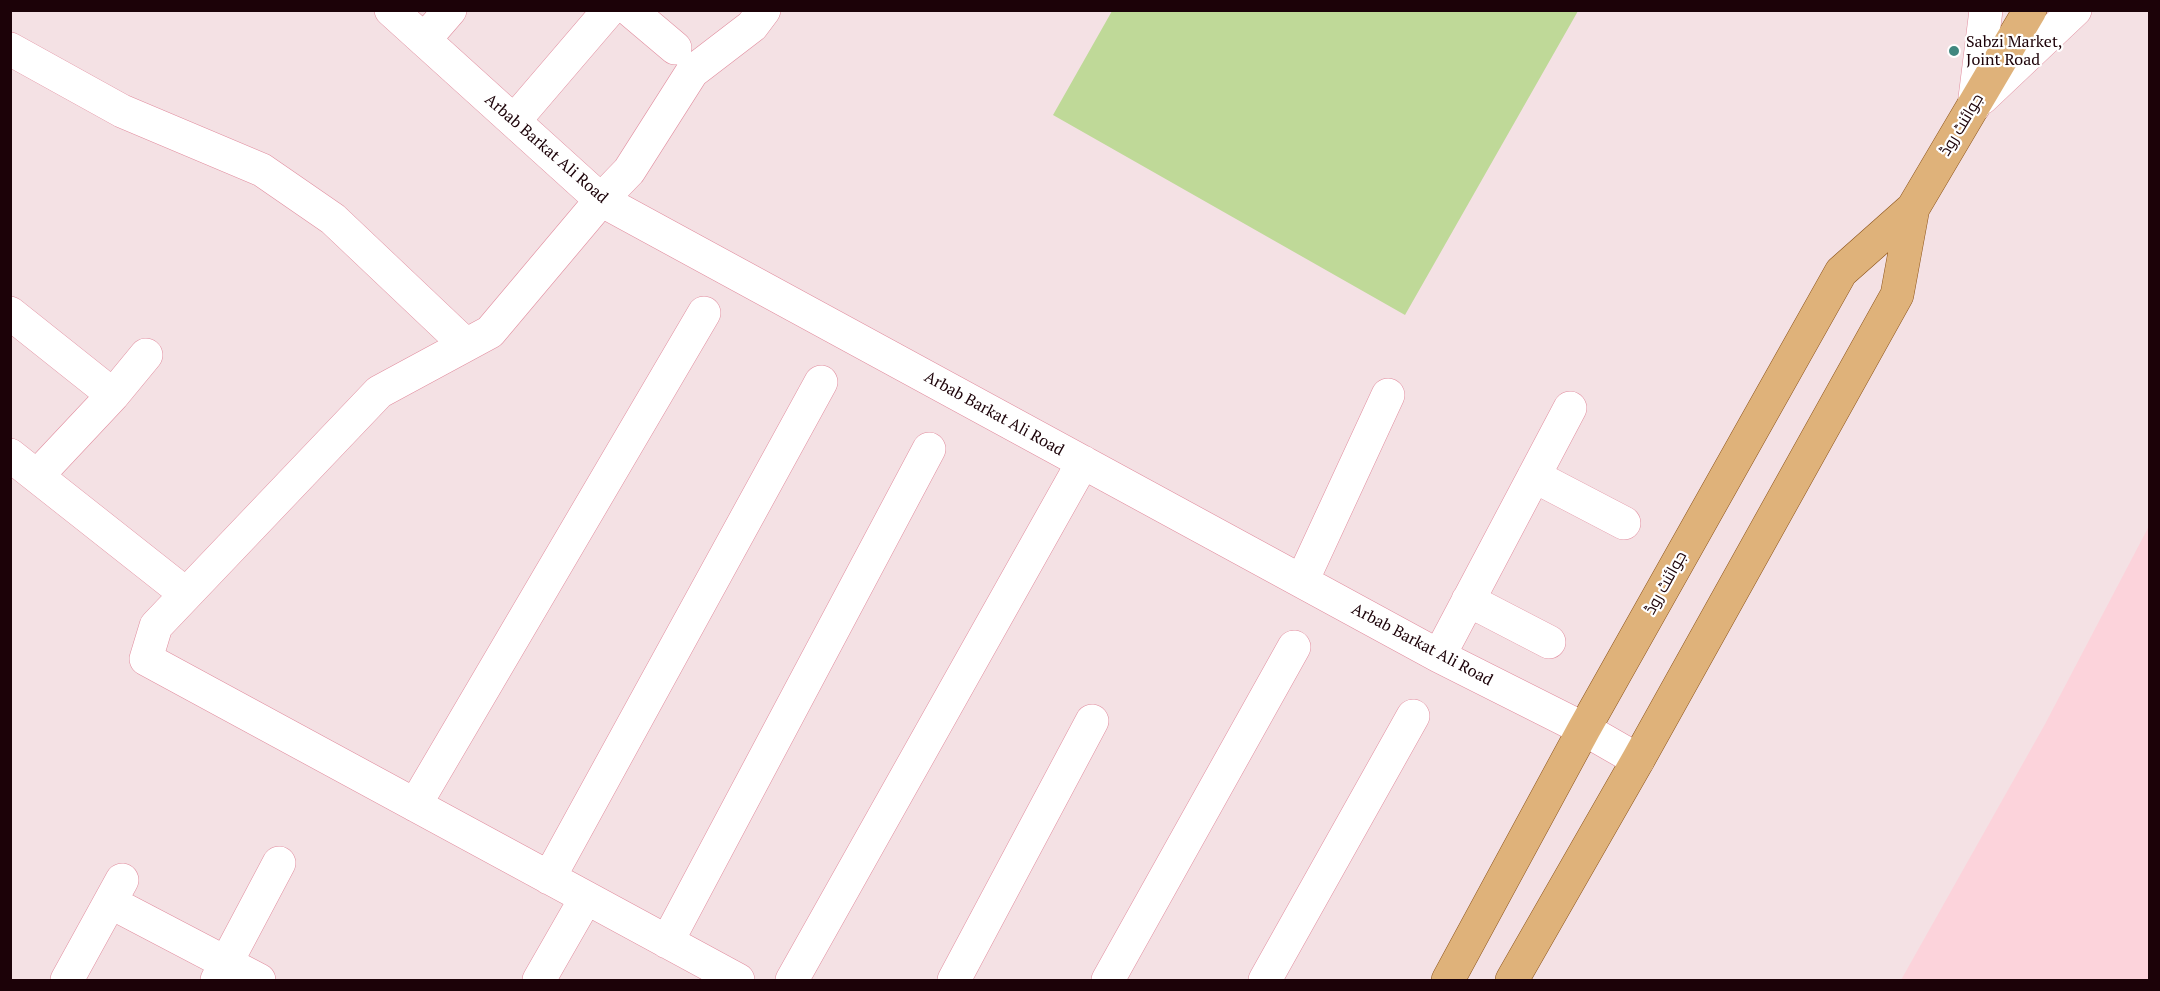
<!DOCTYPE html>
<html>
<head>
<meta charset="utf-8">
<style>
	body { margin:0 }
	#map { position:relative; width:2160px; height:991px; overflow:hidden; background:#f4e1e4; font-family:"PT Serif",serif }
	canvas { display:block }
	.frame { position:absolute; inset:0; border:12px solid #1c0208; pointer-events:none }
</style>
</head>
<body>
<div id="map">
<canvas width="2160" height="991"></canvas>
<div class="frame"></div>
</div>
<script>
const context = document.querySelector('canvas').getContext('2d');
context.lineJoin = 'round';
function fill(path, color) {
  context.fillStyle = color;
  context.fill(path, 'evenodd');
}
function shape(rows) {
  const path = new Path2D();
  for (const r of rows) {
    path.moveTo(r[0], r[1]);
    for (let i = 2; i < r.length; i += 2) path.lineTo(r[i], r[i + 1]);
  }
  return path;
}
function stroke(path, color, width, dash) {
  context.strokeStyle = color;
  context.lineWidth = width;
  context.lineCap = dash ? 'butt' : 'round';
  context.setLineDash(dash || []);
  context.stroke(path);
}
function label(font, color, halo, rows, align = 'center') {
  context.font = font + ' "PT Serif",Cairo,serif';
  context.lineWidth = 4.5;
  context.setLineDash([]);
  context.textBaseline = 'middle';
  context.strokeStyle = halo;
  context.fillStyle = color;
  for (const [text, x, y, turn = 0] of rows) {
    context.save();
    context.translate(x, y);
    context.rotate((+turn || 0) * Math.PI / 180);
    context.textAlign = isNaN(turn) ? turn : align;
    if (halo) context.strokeText(text, 0, 0);
    context.fillText(text, 0, 0);
    context.restore();
  }
}
fill(shape([
	[2149,526,2149,980,1901,980,2044,726]
]), '#fcd3db');
fill(shape([
	[1112,11,1112,10,1578,11,1405,315,1053,115]
]), '#bfd998');
const minor = shape([
	[391,10,601,200,1439,656,1584,729,1638,760],
	[630,10,675,48],
	[424,40,450,10],
	[10,49,122,111,262,170,333,219,466,345],
	[1982,98,2075,10],
	[1974,106,1986,10],
	[514,121,609,10],
	[10,313,113,395],
	[10,455,186,594],
	[37,476,113,395,146,355],
	[1534,476,1624,523],
	[1302,581,1388,395],
	[1468,600,1549,642],
	[1439,656,1570,408],
	[415,805,704,313],
	[549,878,821,382],
	[110,902,259,980],
	[667,942,929,449],
	[67,980,122,880],
	[217,980,279,863],
	[539,980,586,898],
	[738,980,146,659,156,626,379,392,490,332,601,200,629,171,692,72,752,26,764,10],
	[792,980,1083,462],
	[954,980,1092,721],
	[1108,980,1294,647],
	[1265,980,1413,716]
]);
const major = shape([
	[1448,980,1584,729,1841,272,1913,208,2030,10],
	[1512,980,1638,760,1897,295,1913,208]
]);
stroke(minor, '#e18c9e', 34);
stroke(major, '#8c5319', 34);
stroke(minor, '#fff', 33);
stroke(major, '#dfb27a', 33);
for (const [x, y, r, color] of [
	[1954,51,6,"#40877f"]
]) {
  const dot = new Path2D();
  dot.arc(x, y, r, 0, 2 * Math.PI);
  context.fillStyle = color;
  context.fill(dot);
  stroke(dot, '#fff', 2);
}
label('16px', '#1c0208', '#fff', [
	["Sabzi Market,",1966,42],
	["Joint Road",1966,60]
], 'left');
label('16px', '#1c0208', '#fff', [
	["جوائنٹ روڈ",1962,125,-59],
	["Arbab Barkat Ali Road",546,149,41],
	["Arbab Barkat Ali Road",994,414,29],
	["جوائنٹ روڈ",1666,583,-61],
	["Arbab Barkat Ali Road",1422,645,28]
]);
</script>
</body>
</html>
